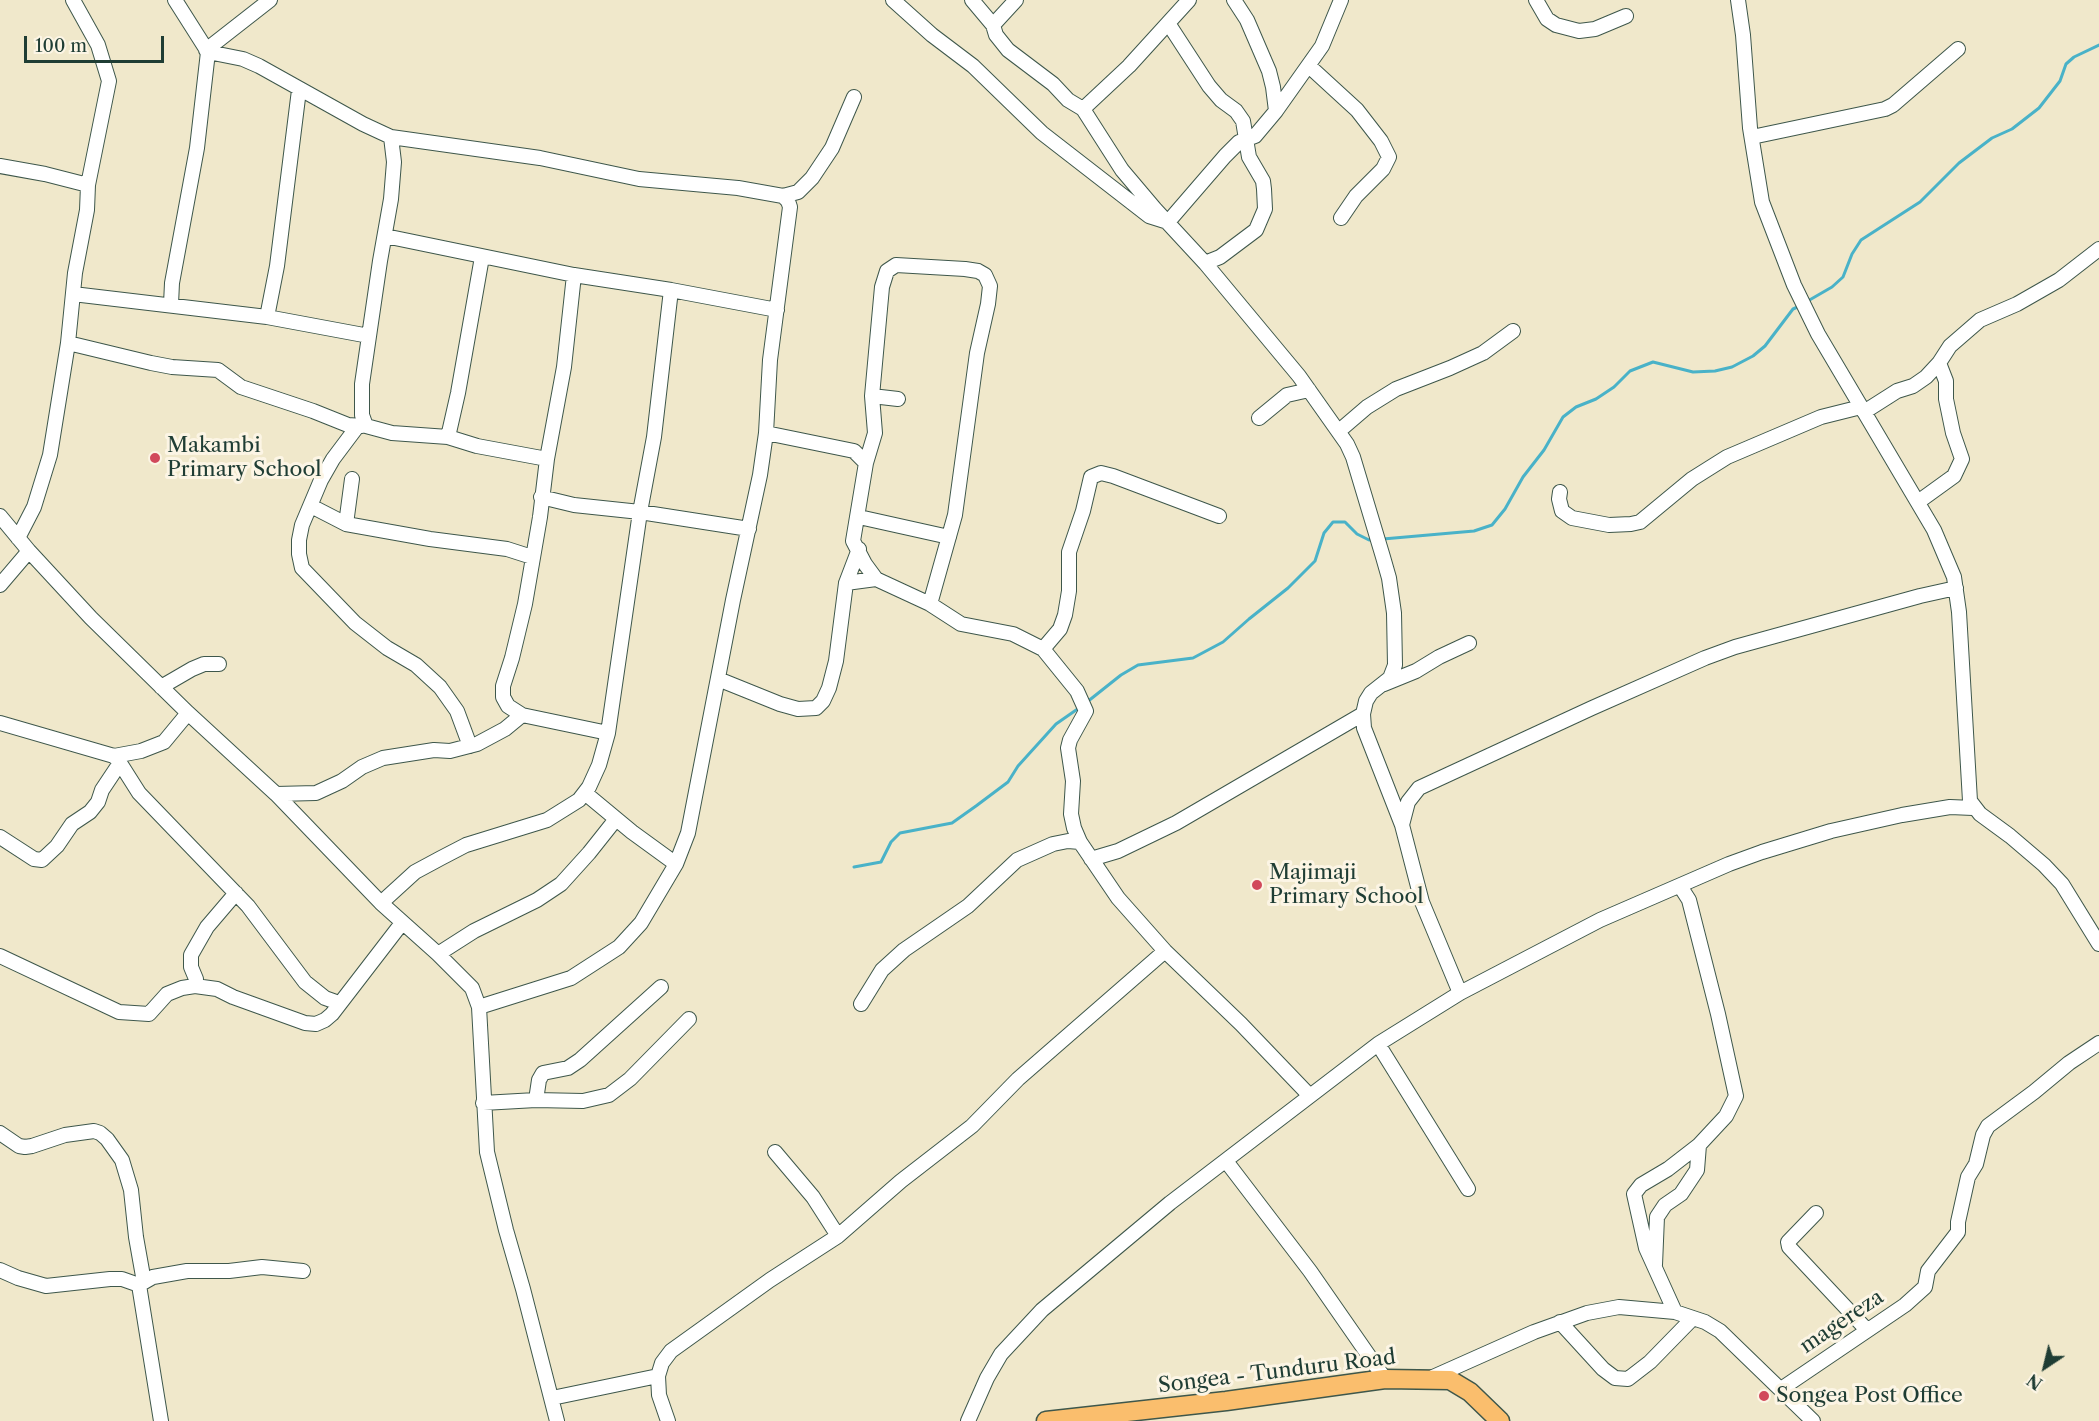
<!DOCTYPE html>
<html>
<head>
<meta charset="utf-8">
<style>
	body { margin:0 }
	#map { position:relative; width:2099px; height:1421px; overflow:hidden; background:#f0e8cb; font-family:"Libre Caslon Text",serif }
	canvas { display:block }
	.north { position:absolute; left:2015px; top:1337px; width:60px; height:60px; -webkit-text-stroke:4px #fcf5e5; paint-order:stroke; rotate:215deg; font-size:16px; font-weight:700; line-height:24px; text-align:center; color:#1f3d34 }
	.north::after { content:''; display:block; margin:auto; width:21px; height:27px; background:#1f3d34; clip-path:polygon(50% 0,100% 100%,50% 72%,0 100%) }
	.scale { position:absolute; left:24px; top:36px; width:140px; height:27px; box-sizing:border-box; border:3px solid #1f3d34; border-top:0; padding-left:8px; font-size:18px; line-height:21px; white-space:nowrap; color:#1f3d34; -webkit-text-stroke:4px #fcf5e5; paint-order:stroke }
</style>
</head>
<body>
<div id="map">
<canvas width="2099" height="1421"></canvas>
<div class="north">N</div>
<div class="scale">100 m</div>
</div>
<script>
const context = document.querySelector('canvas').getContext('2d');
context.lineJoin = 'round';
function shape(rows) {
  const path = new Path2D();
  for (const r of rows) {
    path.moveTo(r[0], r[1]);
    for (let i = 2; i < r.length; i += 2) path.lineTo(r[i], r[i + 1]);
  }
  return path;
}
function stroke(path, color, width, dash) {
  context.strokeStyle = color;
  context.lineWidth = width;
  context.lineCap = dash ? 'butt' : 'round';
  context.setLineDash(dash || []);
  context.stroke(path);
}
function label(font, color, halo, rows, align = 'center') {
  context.font = font + ' "Libre Caslon Text",serif';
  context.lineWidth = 6;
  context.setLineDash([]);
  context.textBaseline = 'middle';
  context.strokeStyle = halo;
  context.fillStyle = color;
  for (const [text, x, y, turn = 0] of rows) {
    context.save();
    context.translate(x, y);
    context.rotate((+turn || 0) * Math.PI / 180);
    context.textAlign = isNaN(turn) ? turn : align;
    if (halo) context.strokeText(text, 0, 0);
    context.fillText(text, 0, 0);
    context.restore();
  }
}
stroke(shape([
	[1806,302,1832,287,1843,277,1852,254,1861,240,1920,202,1959,163,1992,138,2012,129,2039,108,2060,81,2066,64,2074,57,2099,45],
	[1383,539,1474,531,1492,525,1505,509,1523,477,1544,450,1563,417,1576,407,1596,399,1614,387,1630,371,1653,362,1693,372,1715,371,1732,367,1753,356,1765,346,1793,309,1800,306],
	[1087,702,1121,675,1138,665,1193,658,1223,642,1249,619,1288,588,1315,561,1324,533,1333,522,1345,522,1357,534,1369,540,1373,540],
	[854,867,881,862,891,842,900,833,952,823,976,806,1008,782,1018,766,1056,724,1079,708]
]), '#49b2c8', 3);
const minor = shape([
	[893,0,932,35,973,66,1042,133,1149,216,1168,222,1225,156,1239,142,1255,136,1276,111,1322,46,1341,0],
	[972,0,993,25,996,35,1008,50,1053,84,1068,100,1083,109,1122,170,1155,209,1205,263,1299,376,1347,444,1353,457,1383,557,1389,578,1394,613,1395,665,1390,678,1371,693,1366,701,1363,714,1364,728,1402,825,1422,902,1460,993],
	[1234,0,1247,20,1269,71,1273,87,1276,111],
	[1536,0,1547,19,1556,25,1579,31,1595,29,1626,16],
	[1738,0,1743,35,1750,128,1762,202,1794,285,1818,334,1934,530,1954,577,1959,612,1970,801,1980,814,2010,836,2044,865,2062,884,2099,944],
	[1168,23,1209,86,1221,100,1236,111,1243,121,1249,157,1263,181,1264,189,1265,209,1256,230,1220,257,1205,263],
	[993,25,1016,0],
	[206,50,270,0],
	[208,52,243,59,259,66,363,124,391,137,540,158,639,179,738,188,783,196,788,201,790,207,770,360,766,433,760,475,733,600,688,833,676,864,641,923,619,947,571,978,479,1007],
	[1309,66,1357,110,1381,141,1389,157,1383,169,1356,196,1341,218],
	[1083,109,1129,66,1189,0],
	[391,137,394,162,391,199,380,261,362,384,362,415,366,426,392,433,448,437,477,446,547,459],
	[1752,137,1885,109,1893,105,1958,49],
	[0,166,45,174,88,185],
	[783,196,798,192,812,178,832,148,854,97],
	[385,236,574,275,671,290,777,310],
	[574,275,564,367,547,459,540,517,525,604,512,658,503,686,503,697,508,706,522,715,608,733],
	[73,294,267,317,369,336],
	[171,304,172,283,197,148,208,52,175,0],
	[267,317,277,266,299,90],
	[68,343,151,363,172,367,218,370,241,387,313,411,348,425,362,426],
	[872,396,898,399],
	[1864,412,1897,391,1913,386,1926,377,1939,363,1950,346,1980,320,2017,304,2059,280,2099,249],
	[1259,418,1287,395,1309,390],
	[357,427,333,459,321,480,302,525,299,540,299,554,302,568,355,623,387,648,416,665,440,687,457,711,470,746],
	[1339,431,1367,407,1396,389,1450,368,1483,353,1513,331],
	[766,433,854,451,866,463,875,433,872,396,882,287,887,271,896,265,965,269,978,271,985,275,990,286,988,304,977,353,955,515,930,604],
	[448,437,458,393,482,257],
	[866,463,853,541,865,564,876,579,930,604,961,624,1013,634,1043,649,1077,691,1086,711,1070,740,1068,748,1073,781,1071,814,1074,828,1080,842,1118,898,1165,951],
	[1560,492,1559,499,1562,511,1572,518,1609,525,1631,524,1640,522,1692,479,1727,457,1821,417,1861,407],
	[541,497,574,505,640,512,749,529],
	[1918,502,1954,476,1962,459,1953,433,1946,399,1946,381,1939,363],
	[311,506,346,524,430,539,507,549,532,557],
	[0,516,29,551,91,618,188,713,276,794,381,903,438,954,472,988,479,1007,487,1152,506,1230,523,1289,557,1421],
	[859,517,949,537],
	[346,524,352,479],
	[18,538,34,507,50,455,68,343,75,273,87,210,88,185,109,81,98,45,73,0],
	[846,583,876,579],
	[0,585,29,551],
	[1043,649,1060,629,1065,615,1069,591,1069,552,1083,511,1091,477,1101,473,1113,476,1219,516],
	[718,679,780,704,798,709,816,708,823,701,829,688,836,661,846,583,859,549],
	[1384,684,1416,671,1439,657,1469,643],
	[161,687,192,669,204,664,219,664],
	[0,723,114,756,120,763,139,793,248,906,305,982,325,998,339,1003],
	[114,756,141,751,164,742,188,713],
	[585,793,632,832,676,864],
	[276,794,316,793,342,781,362,767,383,758,434,750,450,751,477,744,505,729,522,715],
	[1402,825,1408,802,1419,788,1592,708,1705,658,1735,647,1920,596,1956,588],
	[0,837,34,859,42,860,57,846,72,824,90,812,98,802,102,790,120,763],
	[1091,859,1118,851,1176,823,1363,714],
	[381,903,415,872,441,858,466,845,547,820,579,800,589,787,599,765,608,733,640,512,654,437,671,290],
	[438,954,474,931,537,900,561,884,589,853,616,819],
	[0,956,119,1012,149,1014,167,994,182,988,195,986,217,989,233,997,305,1023,316,1024,325,1020,332,1014,402,923],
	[195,986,196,979,191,967,191,955,207,927,236,893],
	[861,1004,882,970,904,950,968,906,1017,860,1053,844,1068,841,1080,842],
	[1378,1044,1468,1189],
	[536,1100,539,1080,543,1073,568,1068,580,1060,661,987],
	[483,1103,536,1100,583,1101,609,1095,630,1079,689,1019],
	[0,1133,19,1146,25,1147,32,1146,65,1135,94,1131,100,1133,107,1139,122,1160,131,1190,136,1237,144,1282],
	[775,1152,813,1197,838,1236],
	[1226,1161,1310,1271,1385,1379],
	[1816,1213,1788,1242,1789,1247,1866,1329],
	[1655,1265,1657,1217,1665,1205,1681,1194,1697,1170,1699,1145],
	[0,1270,18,1278,46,1286,110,1279,122,1279,139,1285,161,1421],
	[139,1285,153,1277,187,1271,229,1271,262,1267,303,1271],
	[1675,1312,1646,1248,1634,1194,1641,1185,1668,1169,1699,1145,1726,1116,1736,1096,1718,1014,1689,900,1680,886],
	[1560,1322,1603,1369,1615,1378,1628,1379,1650,1362,1692,1319],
	[1433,1377,1534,1332,1587,1313,1619,1307,1675,1312,1705,1322,1720,1331,1813,1421],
	[1781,1389,1905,1305,1925,1287,1928,1271,1958,1232,1958,1222,1968,1177,1976,1164,1983,1135,1988,1126,2034,1092,2069,1063,2099,1043],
	[552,1398,658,1376],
	[668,1421,659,1395,658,1376,662,1363,671,1351,770,1280,838,1236,901,1181,972,1126,1018,1079,1165,951,1241,1024,1310,1096],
	[968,1421,987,1378,1001,1354,1042,1310,1170,1203,1378,1044,1460,993,1600,920,1729,864,1762,852,1831,831,1902,815,1950,807,1973,808]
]);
const highway = shape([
	[1046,1421,1226,1401,1385,1379,1450,1380,1470,1392,1500,1421]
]);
stroke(minor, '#3e574b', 16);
stroke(highway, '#3e574b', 21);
stroke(minor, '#fff', 14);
stroke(highway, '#fabe6d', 18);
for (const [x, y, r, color] of [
	[155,458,6,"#d1495b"],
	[1257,885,6,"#d1495b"],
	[1764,1396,6,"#d1495b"]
]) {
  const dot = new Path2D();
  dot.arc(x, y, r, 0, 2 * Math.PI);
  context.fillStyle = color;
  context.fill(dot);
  stroke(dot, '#fcf5e5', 2);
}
label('21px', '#1f3d34', '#fcf5e5', [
	["Makambi",167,446],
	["Primary School",167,470],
	["Majimaji",1269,873],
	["Primary School",1269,897],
	["Songea Post Office",1776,1396]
], 'left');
label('21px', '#1f3d34', '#fcf5e5', [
	["magereza",1842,1322,-34],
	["Songea - Tunduru Road",1277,1372,-7]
]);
</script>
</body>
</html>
